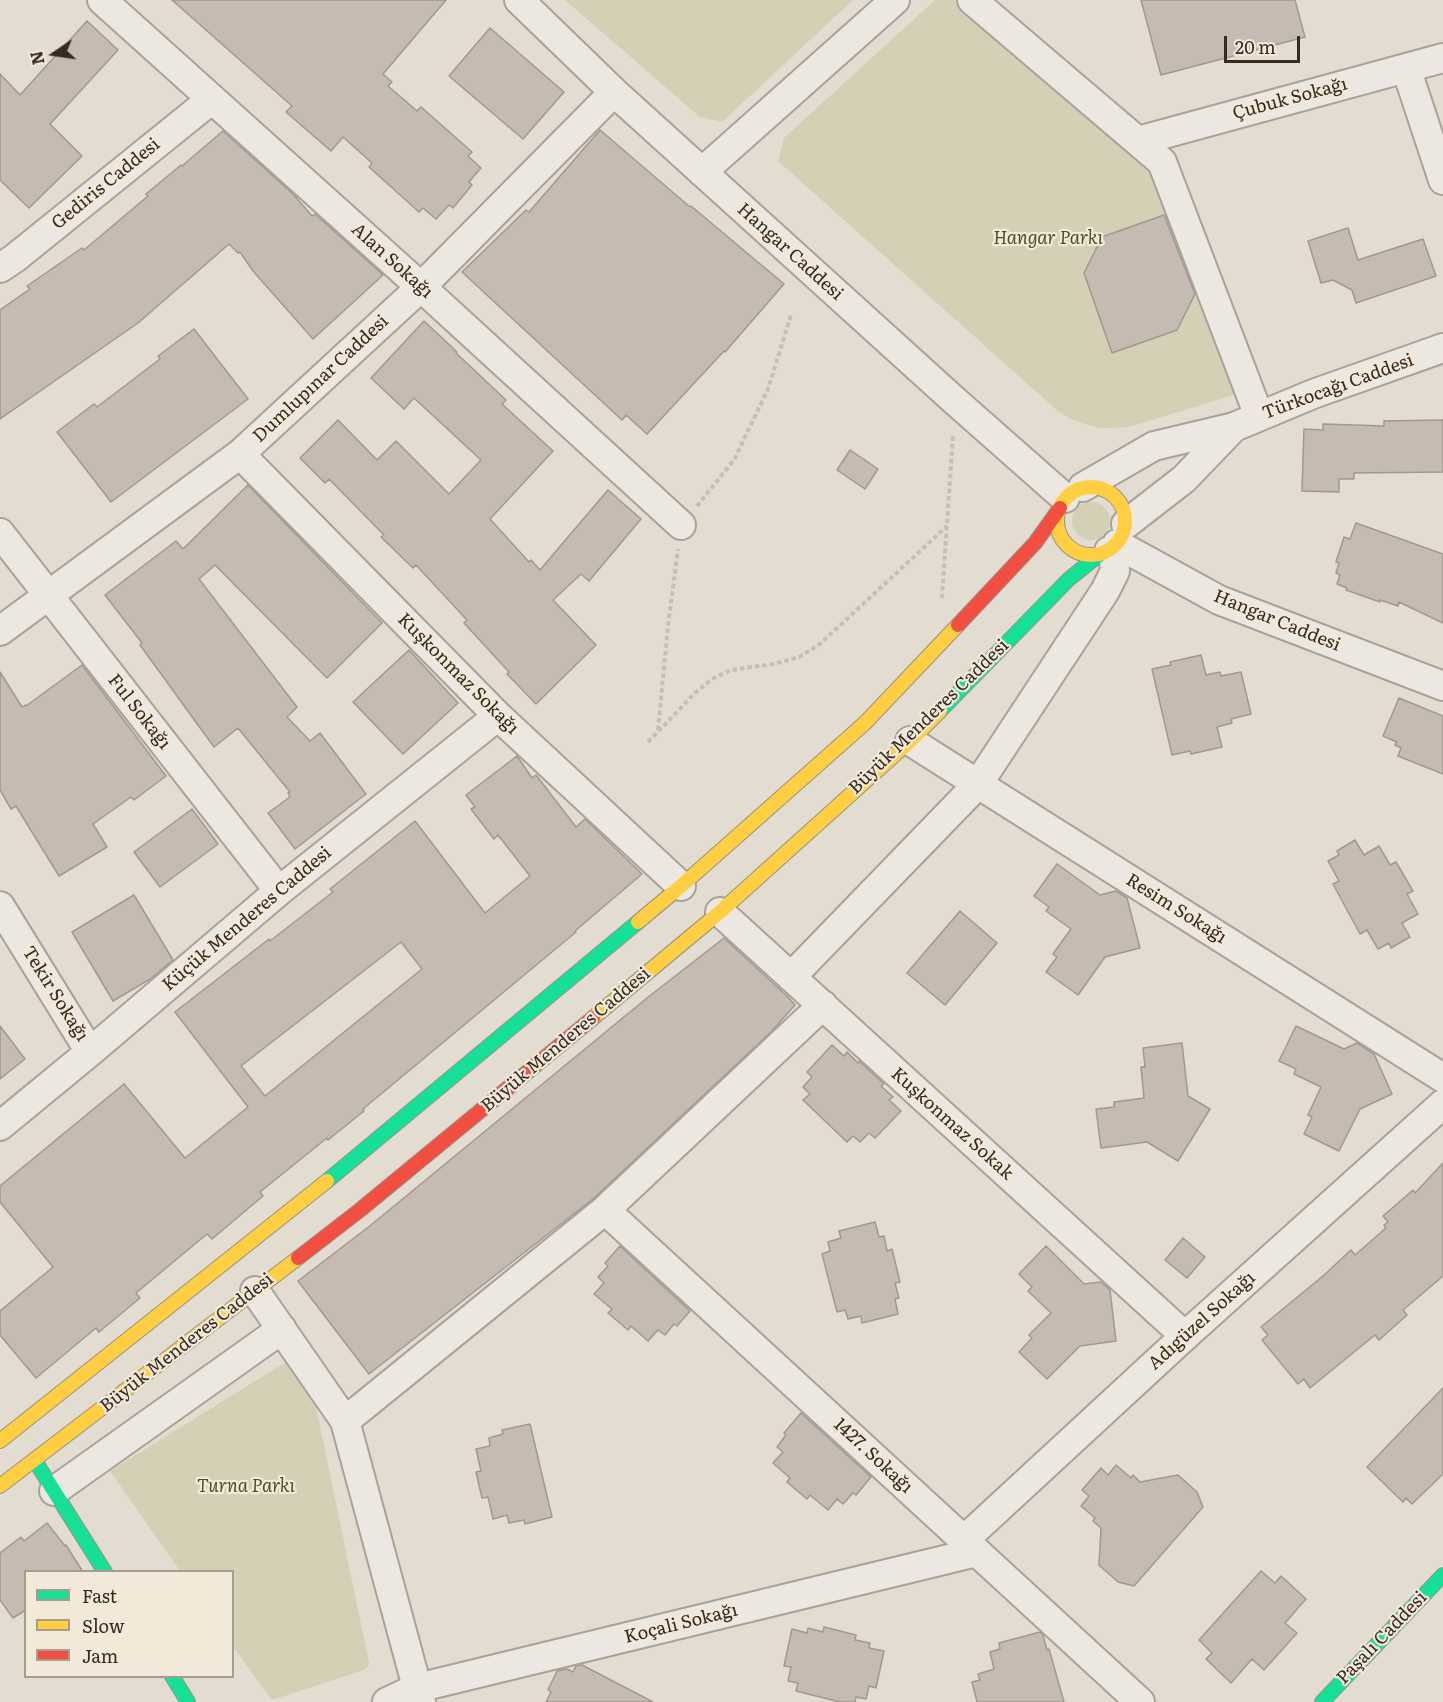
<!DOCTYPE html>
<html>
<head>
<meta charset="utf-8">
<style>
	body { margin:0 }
	#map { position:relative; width:1443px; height:1702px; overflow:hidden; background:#e2dcd1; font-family:Literata,serif }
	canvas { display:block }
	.legend { position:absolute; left:24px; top:1570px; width:210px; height:108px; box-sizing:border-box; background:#f2e9d8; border:2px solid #a79d8f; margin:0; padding:8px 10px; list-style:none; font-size:18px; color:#372a22 }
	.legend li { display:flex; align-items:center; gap:12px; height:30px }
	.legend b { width:30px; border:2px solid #a79d8f }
	.north { position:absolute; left:24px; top:24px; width:60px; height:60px; -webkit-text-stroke:4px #f2e9d8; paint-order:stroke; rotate:257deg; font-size:16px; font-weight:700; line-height:24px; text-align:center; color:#372a22 }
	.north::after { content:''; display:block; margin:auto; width:21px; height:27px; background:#372a22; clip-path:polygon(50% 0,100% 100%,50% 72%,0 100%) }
	.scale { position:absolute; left:1224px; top:36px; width:76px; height:27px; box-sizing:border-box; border:3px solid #372a22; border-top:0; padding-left:8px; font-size:18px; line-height:21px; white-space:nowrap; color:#372a22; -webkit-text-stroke:4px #f2e9d8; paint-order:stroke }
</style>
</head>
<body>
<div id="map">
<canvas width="1443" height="1702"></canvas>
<ul class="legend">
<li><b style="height:8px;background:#16e098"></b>Fast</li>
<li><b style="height:8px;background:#ffcf43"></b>Slow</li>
<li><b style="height:8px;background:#f24e42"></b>Jam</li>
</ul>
<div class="north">N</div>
<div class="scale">20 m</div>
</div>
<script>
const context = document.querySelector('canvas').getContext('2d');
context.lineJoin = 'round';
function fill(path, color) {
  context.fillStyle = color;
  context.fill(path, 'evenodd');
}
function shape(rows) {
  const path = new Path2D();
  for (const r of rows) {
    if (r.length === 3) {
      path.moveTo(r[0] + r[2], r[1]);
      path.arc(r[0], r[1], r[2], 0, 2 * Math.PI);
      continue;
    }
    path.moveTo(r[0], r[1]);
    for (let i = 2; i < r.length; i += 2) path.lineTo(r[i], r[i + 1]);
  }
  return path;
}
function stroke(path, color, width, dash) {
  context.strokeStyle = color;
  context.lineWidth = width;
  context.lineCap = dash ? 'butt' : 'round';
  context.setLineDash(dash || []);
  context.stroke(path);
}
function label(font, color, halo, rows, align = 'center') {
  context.font = font + ' Literata,serif';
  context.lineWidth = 4.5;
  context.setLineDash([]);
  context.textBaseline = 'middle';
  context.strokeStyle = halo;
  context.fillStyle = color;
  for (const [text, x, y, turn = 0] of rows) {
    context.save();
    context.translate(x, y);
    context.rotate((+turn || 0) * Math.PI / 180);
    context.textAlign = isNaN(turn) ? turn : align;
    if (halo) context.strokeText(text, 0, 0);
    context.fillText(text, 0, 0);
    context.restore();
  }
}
fill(shape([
	[565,0,853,0,722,122,700,117],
	[935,0,954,0,1153,168,1243,392,1129,427,1113,428,1098,428,1071,419,1059,412,778,161,784,138],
	[1091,521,19],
	[288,1362,313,1392,369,1663,368,1667,364,1670,275,1699,271,1699,233,1646,232,1572,180,1571,110,1471,281,1365]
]), '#d3d0b5');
const building = shape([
	[172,0,446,0,383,74,392,82,388,86,417,111,421,107,472,152,468,156,481,168,469,182,472,185,453,208,449,205,436,219,423,208,419,212,369,167,372,163,343,137,331,151,286,112,292,106,172,0],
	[1141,0,1295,0,1305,37,1161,75,1141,0],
	[87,21,118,50,50,124,82,156,29,208,0,180,0,74,20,95,87,21],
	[490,28,564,92,523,139,449,76,490,28],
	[600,130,690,207,691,206,784,284,725,352,724,351,647,434,626,415,622,420,462,272,526,210,529,212,600,130],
	[223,131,293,194,312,216,315,214,383,275,313,339,253,271,240,252,238,253,229,244,138,323,0,419,0,310,30,289,27,286,82,248,84,250,148,196,146,194,181,165,182,166,223,131],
	[1164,215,1195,294,1177,330,1112,353,1084,273,1102,237,1164,215],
	[1348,228,1358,260,1423,239,1436,276,1356,303,1352,290,1333,280,1321,283,1308,241,1348,228],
	[424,321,457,352,456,353,506,400,502,404,553,451,490,519,529,562,531,560,540,570,608,490,641,519,589,581,581,574,553,600,596,645,536,704,507,674,509,672,464,623,467,620,416,565,413,568,381,537,384,535,329,479,325,483,300,458,338,420,377,460,396,441,449,494,481,460,414,398,404,409,371,378,424,321],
	[194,329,248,399,111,502,57,432,94,404,97,407,160,359,158,356,194,329],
	[1443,420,1443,472,1354,473,1354,479,1339,479,1339,492,1302,491,1304,429,1323,430,1323,424,1384,426,1384,421,1443,420],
	[850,450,878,469,865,489,837,470,850,450],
	[248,485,382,623,327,678,215,565,199,579,297,707,287,717,310,741,320,733,366,794,295,849,268,813,290,797,288,793,290,792,238,728,214,747,140,645,142,643,105,595,176,541,183,549,248,485],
	[1356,523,1443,554,1443,623,1399,602,1398,606,1380,600,1380,602,1346,590,1347,588,1337,584,1340,575,1336,573,1339,563,1336,562,1344,537,1350,539,1356,523],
	[409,650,458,703,403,754,353,702,409,650],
	[1201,655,1206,675,1220,672,1221,676,1241,672,1251,714,1231,719,1232,723,1217,727,1222,747,1191,754,1190,751,1172,755,1152,669,1171,665,1170,662,1201,655],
	[82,665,166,776,134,800,131,797,93,824,107,847,59,876,16,806,11,809,0,790,0,672,22,707,26,705,26,706,82,665],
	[1399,698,1443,716,1443,774,1398,756,1401,748,1395,745,1397,742,1383,736,1399,698],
	[517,756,532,778,536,775,576,827,585,819,642,874,575,931,576,932,363,1109,364,1111,328,1140,327,1138,260,1192,263,1196,212,1239,207,1234,136,1293,140,1298,99,1332,96,1328,36,1378,0,1335,0,1311,53,1267,0,1202,0,1186,124,1084,185,1158,248,1107,175,1012,269,939,270,941,333,892,330,889,415,821,485,913,530,876,498,835,494,839,471,809,475,807,466,795,517,756],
	[401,942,422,969,265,1096,241,1066,401,942],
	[192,809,218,844,160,887,134,852,192,809],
	[1355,840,1364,855,1379,846,1390,865,1396,862,1413,891,1407,894,1418,914,1402,923,1410,937,1391,948,1389,943,1378,949,1367,930,1360,934,1333,884,1339,881,1328,861,1339,855,1337,851,1355,840],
	[1057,864,1100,895,1116,891,1127,898,1140,948,1105,957,1078,995,1046,972,1057,957,1053,954,1071,929,1046,911,1049,907,1034,896,1057,864],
	[134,895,173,960,150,979,113,1001,72,932,134,895],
	[960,911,997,943,945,1005,907,973,960,911],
	[724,938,788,997,795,1005,771,1032,594,1198,369,1374,298,1281,371,1225,647,998,724,938],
	[0,1026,25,1059,0,1079,0,1026],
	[1296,1026,1344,1049,1357,1043,1374,1054,1392,1094,1360,1109,1339,1151,1304,1134,1312,1117,1308,1115,1321,1087,1294,1074,1296,1069,1279,1061,1296,1026],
	[1182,1043,1188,1096,1210,1109,1178,1161,1147,1142,1101,1148,1096,1109,1114,1107,1114,1102,1144,1098,1141,1067,1145,1067,1143,1048,1182,1043],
	[832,1045,844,1056,847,1052,858,1063,859,1061,884,1084,881,1086,893,1097,889,1100,901,1111,875,1138,869,1133,860,1142,853,1136,847,1142,803,1100,810,1094,803,1087,812,1077,807,1072,832,1045],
	[1443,1163,1443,1276,1403,1310,1407,1315,1379,1340,1375,1335,1310,1388,1304,1379,1298,1384,1262,1340,1268,1335,1261,1327,1323,1276,1351,1250,1355,1255,1386,1228,1384,1225,1388,1222,1383,1216,1413,1190,1415,1193,1443,1163],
	[875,1222,879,1237,884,1236,887,1251,892,1249,900,1282,895,1283,899,1298,895,1299,898,1314,862,1323,861,1316,848,1319,845,1310,837,1312,822,1254,830,1251,828,1242,841,1238,839,1231,875,1222],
	[1183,1238,1205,1257,1187,1278,1165,1260,1183,1238],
	[620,1246,690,1311,677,1326,674,1324,665,1335,658,1330,648,1341,631,1326,628,1330,608,1313,612,1309,594,1294,604,1283,598,1277,608,1266,605,1263,620,1246],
	[1046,1246,1084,1284,1101,1282,1110,1290,1116,1341,1080,1346,1047,1379,1019,1352,1032,1338,1029,1335,1051,1313,1028,1291,1032,1287,1019,1274,1046,1246],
	[1443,1388,1443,1474,1412,1504,1406,1498,1403,1502,1367,1467,1443,1388],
	[801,1413,871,1477,856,1495,853,1493,843,1504,837,1499,828,1510,810,1495,807,1499,787,1482,790,1478,773,1463,783,1452,777,1447,786,1435,784,1433,801,1413],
	[530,1424,552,1517,525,1524,524,1520,509,1523,507,1515,493,1519,488,1497,482,1498,476,1472,481,1471,476,1449,490,1446,489,1438,503,1434,502,1430,530,1424],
	[1116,1465,1131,1478,1133,1475,1140,1482,1178,1475,1197,1492,1203,1507,1134,1586,1118,1582,1099,1565,1101,1528,1093,1521,1095,1518,1081,1506,1089,1496,1082,1490,1101,1468,1108,1475,1116,1465],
	[47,1523,65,1546,66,1545,83,1572,26,1572,26,1610,13,1618,0,1600,0,1553,21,1537,24,1541,47,1523],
	[1261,1571,1275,1583,1281,1576,1306,1599,1285,1623,1297,1633,1264,1670,1252,1659,1231,1683,1206,1659,1212,1653,1199,1640,1261,1571],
	[824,1627,856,1635,855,1640,870,1643,869,1648,884,1651,876,1688,869,1686,866,1699,856,1697,855,1702,840,1702,796,1691,798,1683,788,1681,791,1667,784,1666,792,1629,807,1633,808,1628,823,1632,824,1627],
	[1040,1632,1043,1635,1047,1650,1049,1649,1064,1702,977,1702,972,1682,980,1680,978,1674,994,1669,990,1652,1000,1649,999,1643,1040,1632],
	[582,1665,653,1702,546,1702,551,1692,548,1690,557,1671,567,1669,573,1672,576,1666,582,1665]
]);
fill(building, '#c6bbb2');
stroke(building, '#a29890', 1.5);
const street = shape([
	[102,0,421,287,681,525],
	[519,0,614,92,955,401,1065,498],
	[972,0,1162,162,1259,416],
	[1406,68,1443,180],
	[1138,141,1443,58],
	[702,172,895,0],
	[0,268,15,258,212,99],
	[240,454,498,716,681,886],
	[1083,487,1154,446,1234,427,1313,394,1443,348],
	[1126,524,1184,479,1234,427],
	[0,533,279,891],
	[1117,544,1219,600,1443,686],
	[0,631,240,454,421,287,614,92],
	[910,741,1443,1078],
	[0,906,90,1052],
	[720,912,1185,1336],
	[791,977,978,784,1105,591,1115,571,1114,561,1109,551],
	[0,1126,90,1052,279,891,498,716],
	[605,1210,1140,1702],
	[255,1291,345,1421,421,1702],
	[345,1421,605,1210,823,1005],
	[54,1491,282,1329],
	[964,1540,1185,1336,1443,1104],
	[387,1702,417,1688,977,1552]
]);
const fast = shape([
	[940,711,1069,579,1099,555],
	[327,1181,638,922],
	[35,1461,105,1572],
	[172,1676,188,1702],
	[1322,1702,1443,1575]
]);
const slow = shape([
	[1091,521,34],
	[638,922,681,886,865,723,958,625],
	[593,1018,720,912,910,741,940,711],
	[0,1441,327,1181],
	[0,1486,298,1258]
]);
const jam = shape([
	[958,625,1035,543,1060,508],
	[298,1258,360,1210,593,1018]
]);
stroke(street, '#a8a299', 32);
stroke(fast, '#98918a', 16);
stroke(slow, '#98918a', 16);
stroke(jam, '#98918a', 16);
stroke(shape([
	[697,506,734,460,768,389,791,315],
	[942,598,953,435],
	[658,730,668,626,678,549],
	[648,742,695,693,712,679,731,670,774,664,799,657,820,644,947,526]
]), '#c4bfb8', 4, [4.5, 3]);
stroke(street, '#ece8e1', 28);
stroke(fast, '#16e098', 14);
stroke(slow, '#ffcf43', 14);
stroke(jam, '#f24e42', 14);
label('18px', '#372a22', '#f2e9d8', [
	["Çubuk Sokağı",1290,99,-15],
	["Gediris Caddesi",106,184,-39],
	["Hangar Caddesi",790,252,42],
	["Alan Sokağı",392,261,42],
	["Dumlupınar Caddesi",321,379,-43],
	["Türkocağı Caddesi",1338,387,-20],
	["Hangar Caddesi",1277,621,22],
	["Kuşkonmaz Sokağı",458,674,45],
	["Ful Sokağı",139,712,52],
	["Büyük Menderes Caddesi",929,717,-44],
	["Resim Sokağı",1176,909,32],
	["Küçük Menderes Caddesi",247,919,-40],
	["Tekir Sokağı",55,994,58],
	["Büyük Menderes Caddesi",566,1040,-40],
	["Kuşkonmaz Sokak",952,1124,42],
	["Adıgüzel Sokağı",1202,1321,-42],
	["Büyük Menderes Caddesi",187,1343,-38],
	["1427. Sokağı",873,1456,43],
	["Koçali Sokağı",681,1624,-14],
	["Paşalı Caddesi",1382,1638,-46]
]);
label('italic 18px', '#4b512a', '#f2e9d8', [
	["Hangar Parkı",1048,239],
	["Turna Parkı",246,1487]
]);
</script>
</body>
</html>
